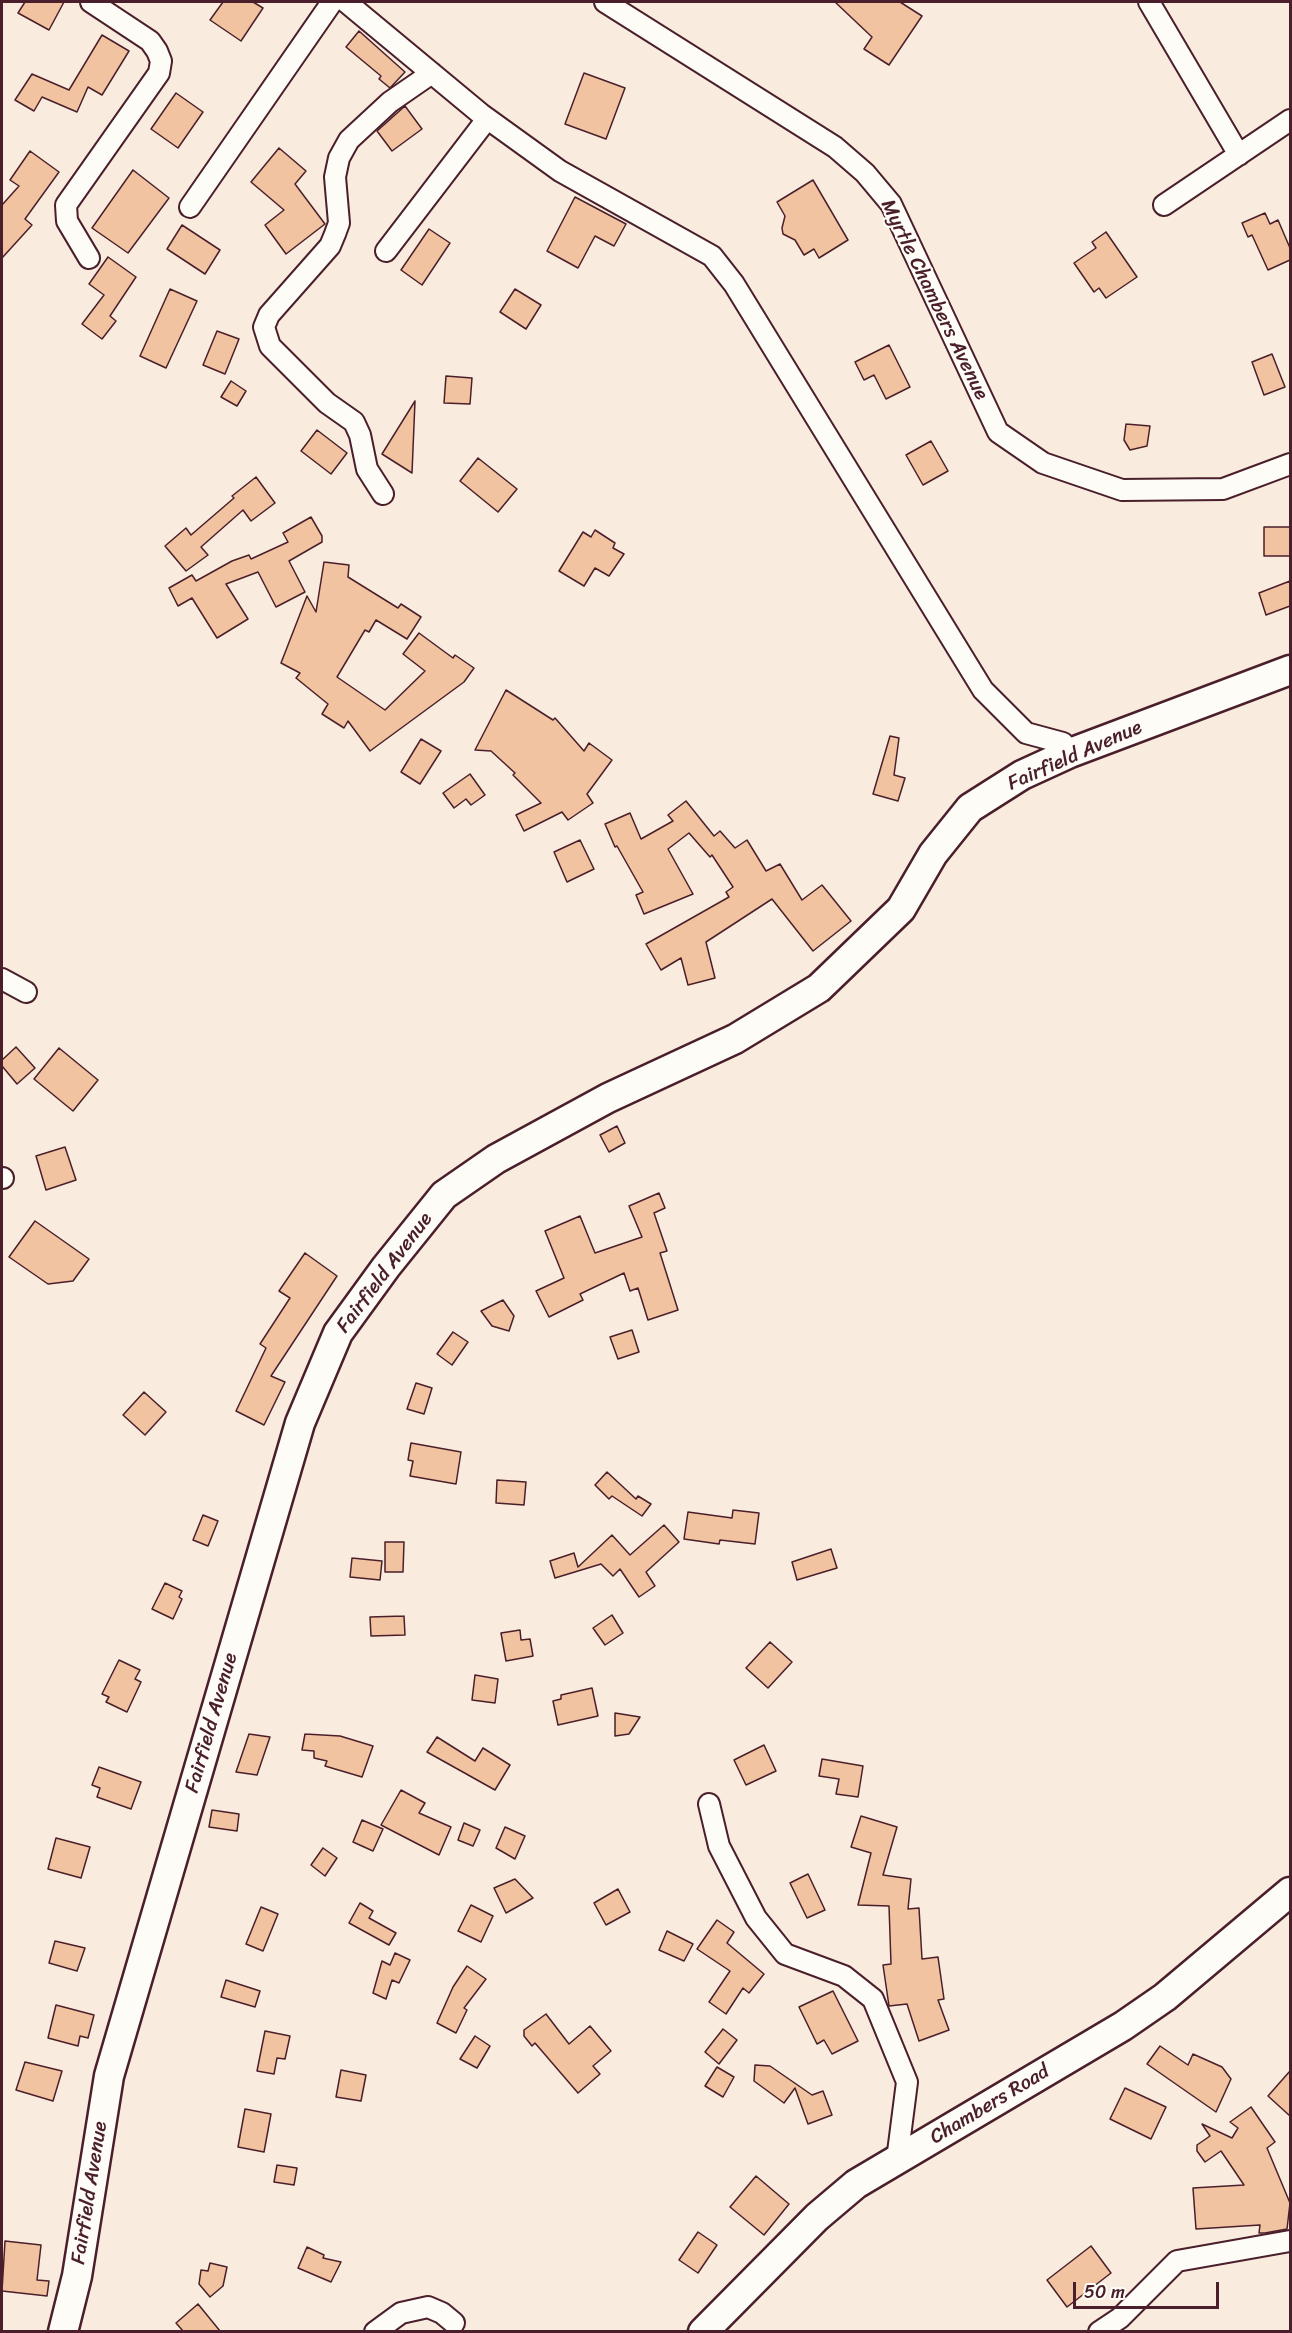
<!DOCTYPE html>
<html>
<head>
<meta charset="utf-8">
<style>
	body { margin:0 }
	#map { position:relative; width:1292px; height:2333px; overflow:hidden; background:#f9ebdd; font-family:Sriracha,sans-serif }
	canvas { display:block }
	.frame { position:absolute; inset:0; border:3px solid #4a1f2b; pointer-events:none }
	.scale { position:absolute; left:1073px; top:2282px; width:146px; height:27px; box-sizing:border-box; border:3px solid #4a1f2b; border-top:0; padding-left:8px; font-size:18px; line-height:21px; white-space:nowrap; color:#4a1f2b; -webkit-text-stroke:4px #fdfcf7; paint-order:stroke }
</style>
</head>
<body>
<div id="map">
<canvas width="1292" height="2333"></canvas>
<div class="frame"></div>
<div class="scale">50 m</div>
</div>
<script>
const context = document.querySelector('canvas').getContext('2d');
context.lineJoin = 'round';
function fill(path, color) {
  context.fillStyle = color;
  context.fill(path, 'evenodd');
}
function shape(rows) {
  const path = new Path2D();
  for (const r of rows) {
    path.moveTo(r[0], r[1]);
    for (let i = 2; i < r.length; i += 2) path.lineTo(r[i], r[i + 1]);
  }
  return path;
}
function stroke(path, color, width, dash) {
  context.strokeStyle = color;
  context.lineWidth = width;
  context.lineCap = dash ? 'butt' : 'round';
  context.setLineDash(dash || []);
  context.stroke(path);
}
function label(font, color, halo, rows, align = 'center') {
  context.font = font + ' Sriracha,sans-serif';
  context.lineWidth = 4.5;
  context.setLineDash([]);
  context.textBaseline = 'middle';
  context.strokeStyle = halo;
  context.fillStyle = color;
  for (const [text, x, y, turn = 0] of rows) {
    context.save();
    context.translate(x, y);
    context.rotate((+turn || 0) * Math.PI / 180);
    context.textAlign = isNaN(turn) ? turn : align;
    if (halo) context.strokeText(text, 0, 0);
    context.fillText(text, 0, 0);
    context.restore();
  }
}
const building = shape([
	[25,2,64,2,49,30,18,13,25,2],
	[223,2,253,2,263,8,241,41,210,20,223,2],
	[835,2,900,2,922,16,889,65,864,49,872,37,835,2],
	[359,31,405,72,390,88,379,79,381,76,346,47,359,31],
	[102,35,129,51,102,95,88,87,77,112,42,97,34,111,15,100,32,74,69,90,102,35],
	[584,73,625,88,606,139,565,124,584,73],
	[176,93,203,112,178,148,151,129,176,93],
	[405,106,422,129,392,151,377,131,405,106],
	[279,148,306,171,295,184,325,224,286,254,265,225,284,210,251,182,279,148],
	[30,151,59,172,25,219,32,225,2,258,2,205,19,186,10,180,30,151],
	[133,170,169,198,128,253,92,228,133,170],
	[813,180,848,240,819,258,814,249,804,255,795,240,783,234,782,228,785,216,777,202,813,180],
	[575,197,626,224,614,246,595,236,578,268,547,251,575,197],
	[1265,213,1270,224,1278,220,1290,248,1290,260,1268,270,1252,235,1248,237,1242,223,1265,213],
	[182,225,220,250,205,274,167,249,182,225],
	[429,229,450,243,422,285,401,270,429,229],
	[1106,232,1137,277,1106,298,1099,288,1094,292,1074,263,1096,248,1092,242,1106,232],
	[108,257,136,277,110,316,116,321,102,339,82,324,104,295,89,284,108,257],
	[170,289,197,301,166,368,140,356,170,289],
	[515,289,541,305,526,329,500,312,515,289],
	[217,331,239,339,225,374,203,365,217,331],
	[889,345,910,387,886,399,874,375,864,380,855,362,889,345],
	[1272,354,1285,387,1264,395,1252,362,1272,354],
	[446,376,472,378,470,404,444,403,446,376],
	[231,381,246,391,237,406,221,397,231,381],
	[415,401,412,473,382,454,415,401],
	[1126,424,1150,426,1147,446,1130,450,1124,440,1126,424],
	[317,430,347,453,331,474,301,451,317,430],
	[931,441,948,471,923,485,906,455,931,441],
	[478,458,517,489,498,512,460,481,478,458],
	[256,477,275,503,251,521,243,510,201,547,208,555,186,571,165,546,186,528,191,535,234,498,232,496,256,477],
	[311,517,322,536,322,542,289,561,305,592,276,607,258,572,226,584,248,619,217,638,192,598,178,606,169,588,192,575,196,581,232,561,249,555,251,559,288,542,283,533,311,517],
	[1264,527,1290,527,1290,556,1264,556,1264,527],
	[595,530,615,543,613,548,624,554,609,576,595,568,584,586,559,571,583,532,591,537,595,530],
	[324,562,349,565,348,577,398,608,401,604,421,617,407,639,376,620,369,632,365,630,337,677,385,710,425,671,403,654,419,633,453,658,455,655,474,668,464,682,370,751,348,721,344,728,322,714,328,704,296,678,300,673,281,663,307,596,316,612,324,562],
	[1290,581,1290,606,1266,615,1259,593,1290,581],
	[506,690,553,720,555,718,584,751,589,743,612,760,587,794,593,803,568,820,562,812,524,831,516,815,541,803,513,775,515,773,491,751,475,750,506,690],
	[890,736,899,738,894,775,905,778,898,801,873,794,890,736],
	[421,739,441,751,420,784,401,772,421,739],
	[470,774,485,795,471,805,466,799,454,808,443,793,470,774],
	[686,801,714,836,720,831,735,848,747,840,766,871,780,864,802,900,822,885,851,921,813,951,772,899,706,942,715,978,688,985,681,958,661,970,646,944,729,897,726,892,733,887,712,855,710,857,689,833,668,849,693,894,644,914,636,895,643,892,617,846,615,847,605,824,630,813,641,839,673,821,668,815,686,801],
	[580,840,594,869,567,882,554,852,580,840],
	[16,1047,35,1068,17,1084,2,1066,2,1060,16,1047],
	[59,1048,98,1080,73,1111,34,1079,59,1048],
	[617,1126,625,1143,609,1152,600,1135,617,1126],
	[65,1147,76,1180,46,1190,36,1156,65,1147],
	[659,1193,665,1208,654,1213,667,1251,660,1253,678,1310,648,1320,638,1288,630,1291,624,1273,580,1294,583,1300,549,1317,536,1291,564,1278,545,1231,580,1216,595,1253,642,1237,629,1206,659,1193],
	[35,1221,89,1259,73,1281,48,1284,9,1257,35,1221],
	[305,1253,337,1276,271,1376,285,1382,264,1425,236,1411,266,1348,260,1344,290,1298,279,1291,305,1253],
	[503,1300,514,1316,509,1331,492,1326,481,1311,503,1300],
	[632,1330,639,1352,618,1359,610,1337,632,1330],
	[453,1332,468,1342,452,1365,437,1354,453,1332],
	[416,1383,432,1388,424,1414,407,1409,416,1383],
	[144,1392,166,1412,145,1435,123,1415,144,1392],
	[411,1443,461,1452,456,1484,410,1476,413,1461,408,1460,411,1443],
	[607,1472,636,1499,638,1496,651,1504,642,1516,612,1496,609,1499,595,1485,607,1472],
	[497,1480,526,1482,524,1505,496,1503,497,1480],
	[733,1510,759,1513,755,1544,720,1540,719,1544,684,1539,688,1512,732,1518,733,1510],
	[203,1515,218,1521,208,1546,193,1540,203,1515],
	[664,1525,679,1542,646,1572,655,1586,639,1597,620,1569,613,1576,601,1564,555,1578,550,1561,574,1553,578,1567,612,1535,630,1555,664,1525],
	[385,1542,404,1542,403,1572,385,1572,385,1542],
	[831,1549,837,1568,797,1580,792,1562,831,1549],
	[352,1558,382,1561,380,1580,350,1577,352,1558],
	[165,1583,182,1591,179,1597,182,1599,173,1619,152,1609,165,1583],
	[612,1615,623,1633,605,1645,593,1628,612,1615],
	[404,1616,405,1635,371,1636,370,1617,404,1616],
	[520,1630,521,1640,530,1639,533,1656,506,1661,501,1633,520,1630],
	[770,1642,792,1662,768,1688,746,1668,770,1642],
	[119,1660,140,1670,135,1679,141,1682,127,1712,106,1702,109,1697,102,1694,119,1660],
	[475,1675,498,1679,495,1703,472,1700,475,1675],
	[592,1688,598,1716,558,1725,553,1701,561,1699,561,1695,592,1688],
	[615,1713,640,1717,629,1734,615,1736,615,1713],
	[249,1734,270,1737,257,1775,236,1772,249,1734],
	[305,1734,340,1736,373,1746,362,1777,325,1766,327,1761,314,1758,314,1751,302,1750,305,1734],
	[437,1737,475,1761,483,1748,510,1765,495,1790,427,1752,437,1737],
	[764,1745,776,1771,746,1785,734,1760,764,1745],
	[822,1759,863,1766,858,1797,836,1794,839,1779,819,1776,822,1759],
	[99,1767,141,1782,131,1809,97,1797,100,1788,92,1785,99,1767],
	[401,1790,425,1803,419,1813,451,1827,439,1855,381,1825,401,1790],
	[212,1810,239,1814,237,1831,209,1827,212,1810],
	[861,1816,897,1827,883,1875,911,1879,908,1909,919,1908,922,1959,938,1957,944,1999,938,2000,949,2030,919,2041,907,2004,889,2006,883,1965,891,1964,889,1906,858,1905,871,1853,851,1847,861,1816],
	[362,1820,383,1829,373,1851,353,1842,362,1820],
	[464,1823,480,1830,473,1846,458,1840,464,1823],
	[505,1827,525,1836,515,1859,496,1848,505,1827],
	[56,1838,90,1847,81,1878,48,1869,56,1838],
	[323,1848,337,1858,325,1876,311,1865,323,1848],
	[808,1874,825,1910,807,1918,790,1883,808,1874],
	[515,1879,533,1898,506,1913,494,1888,515,1879],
	[618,1889,630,1912,606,1925,594,1903,618,1889],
	[360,1903,373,1911,369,1918,396,1933,389,1945,349,1923,360,1903],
	[471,1905,493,1916,481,1942,458,1931,471,1905],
	[261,1907,278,1914,263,1951,246,1944,261,1907],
	[717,1920,734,1932,727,1943,764,1974,749,1993,743,1988,726,2014,709,2002,730,1971,697,1949,717,1920],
	[667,1931,693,1944,684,1961,659,1950,667,1931],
	[55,1941,85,1948,77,1971,49,1963,55,1941],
	[395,1953,410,1960,399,1983,392,1980,386,1999,373,1993,382,1961,390,1965,395,1953],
	[467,1966,486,1979,464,2008,467,2010,456,2033,437,2023,453,1987,467,1966],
	[226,1980,260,1991,255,2007,221,1997,226,1980],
	[833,1991,858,2041,832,2054,824,2040,817,2044,799,2007,833,1991],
	[56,2005,94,2015,88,2038,80,2036,78,2046,48,2038,56,2005],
	[546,2014,569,2044,590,2026,611,2051,593,2066,600,2074,578,2093,535,2043,532,2046,524,2036,524,2030,546,2014],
	[723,2029,737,2040,719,2064,705,2052,723,2029],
	[265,2031,290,2036,285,2059,277,2058,274,2074,257,2071,265,2031],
	[475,2036,490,2046,477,2068,460,2059,475,2036],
	[1160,2046,1188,2065,1193,2054,1222,2067,1231,2079,1216,2112,1147,2064,1160,2046],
	[25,2062,62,2071,53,2101,16,2090,25,2062],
	[755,2065,770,2066,812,2095,823,2091,832,2115,808,2124,795,2088,784,2103,754,2081,755,2065],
	[717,2067,734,2077,723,2097,705,2086,717,2067],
	[341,2070,366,2075,361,2101,336,2097,341,2070],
	[1290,2071,1290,2116,1268,2096,1290,2071],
	[1125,2088,1166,2107,1151,2139,1110,2119,1125,2088],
	[1251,2107,1275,2142,1267,2148,1290,2203,1287,2229,1265,2233,1259,2233,1260,2225,1196,2229,1193,2188,1244,2185,1221,2151,1205,2162,1197,2151,1197,2145,1210,2136,1202,2124,1232,2138,1238,2128,1230,2122,1251,2107],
	[245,2109,271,2114,264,2152,238,2147,245,2109],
	[277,2165,297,2168,294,2185,274,2182,277,2165],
	[756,2176,789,2204,764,2235,730,2207,756,2176],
	[698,2232,717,2245,698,2273,679,2260,698,2232],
	[5,2241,41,2245,37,2280,49,2281,47,2296,2,2291,5,2241],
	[1091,2246,1111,2273,1067,2307,1047,2280,1091,2246],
	[307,2247,324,2255,323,2258,341,2262,331,2282,298,2268,307,2247],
	[210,2263,227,2267,223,2286,210,2297,199,2284,201,2270,208,2271,210,2263],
	[198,2304,220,2331,183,2331,176,2323,198,2304]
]);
fill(building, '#f1c3a0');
stroke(building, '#4a1f2b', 1.5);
const street = shape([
	[346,2,481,114,560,171,712,256,734,284,983,690,1026,733,1063,743,1070,753],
	[605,2,835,147,865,173,891,204,998,432,1043,463,1122,490,1223,489,1290,464],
	[1149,2,1239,155],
	[1164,205,1290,120],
	[190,207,332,2],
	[386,251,487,119],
	[89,258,67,221,66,205,159,73,161,61,157,51,150,41,91,2],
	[383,494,367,469,360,435,354,422,327,403,270,346,264,327,269,315,330,246,335,234,339,223,335,177,339,158,349,140,390,102,432,73],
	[2,979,26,992],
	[2,1178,3,1178],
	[709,1804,719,1846,756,1918,785,1954,844,1976,873,1999,907,2082,897,2160],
	[375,2332,401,2313,428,2307,442,2313,454,2323],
	[1099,2332,1120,2318,1177,2261,1290,2241]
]);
const secondary = shape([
	[63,2332,77,2276,109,2076,300,1423,338,1333,386,1267,444,1195,496,1159,608,1098,735,1039,819,988,901,909,933,854,970,808,1022,775,1070,753,1290,670],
	[703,2332,817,2217,856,2184,1123,2026,1165,1997,1290,1892]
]);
stroke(street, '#4a1f2b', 24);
stroke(secondary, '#4a1f2b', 33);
stroke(street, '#fdfcf7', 20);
stroke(secondary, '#fdfcf7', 28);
label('20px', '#4a1f2b', '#fdfcf7', [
	["Myrtle Chambers Avenue",934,300,64],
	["Fairfield Avenue",1075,756,-24],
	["Fairfield Avenue",385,1273,-53],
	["Fairfield Avenue",212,1723,-74],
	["Chambers Road",990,2105,-31],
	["Fairfield Avenue",90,2193,-81]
]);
</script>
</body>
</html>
